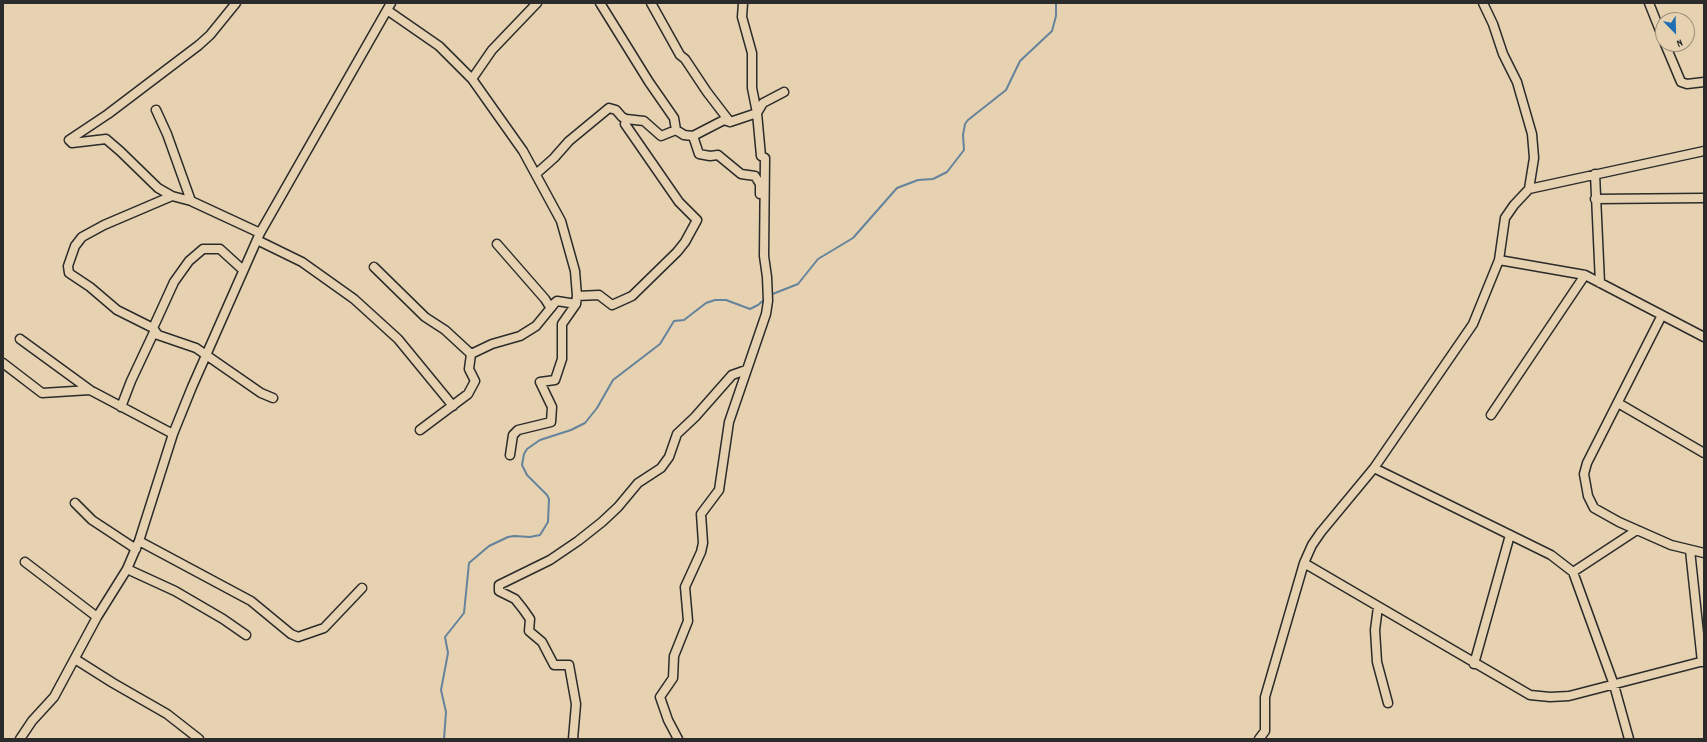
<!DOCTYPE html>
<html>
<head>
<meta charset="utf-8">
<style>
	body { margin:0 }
	#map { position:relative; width:1707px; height:742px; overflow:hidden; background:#e6d2b0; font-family:Dekko,sans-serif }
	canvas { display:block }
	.frame { position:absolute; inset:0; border:4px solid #2b2b2b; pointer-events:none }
	.north { position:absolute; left:1655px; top:12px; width:40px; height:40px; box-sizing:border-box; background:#e6d2b0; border:1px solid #9b8f7b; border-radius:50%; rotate:157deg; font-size:11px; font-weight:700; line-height:16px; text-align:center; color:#2b2b2b }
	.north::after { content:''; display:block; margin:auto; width:14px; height:18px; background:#1f6fb2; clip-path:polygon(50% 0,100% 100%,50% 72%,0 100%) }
</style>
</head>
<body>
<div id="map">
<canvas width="1707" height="742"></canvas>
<div class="frame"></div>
<div class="north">N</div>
</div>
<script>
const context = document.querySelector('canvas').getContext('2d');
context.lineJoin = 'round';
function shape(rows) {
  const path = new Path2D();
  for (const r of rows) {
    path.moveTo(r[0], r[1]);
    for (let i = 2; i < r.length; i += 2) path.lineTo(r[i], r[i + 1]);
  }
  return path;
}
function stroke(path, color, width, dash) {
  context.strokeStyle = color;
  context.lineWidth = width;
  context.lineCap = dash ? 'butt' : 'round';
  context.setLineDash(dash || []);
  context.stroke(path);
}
stroke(shape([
	[770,295,798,284,818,259,853,238,897,188,918,180,933,179,947,172,964,150,963,135,965,124,968,120,1006,90,1020,61,1052,31,1056,16,1056,3],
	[444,739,446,712,441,690,448,653,445,637,464,613,469,563,489,546,508,537,514,536,530,537,540,535,548,522,549,499,547,495,527,475,522,465,524,454,527,449,540,440,571,430,585,423,597,408,613,380,660,344,674,321,684,320,706,303,715,300,726,300,750,309,758,305,765,299]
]), '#65839c', 2);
const minor = shape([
	[236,3,210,35,199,45,108,114,69,140,72,143,106,139,120,151,158,188,172,196,191,201,260,233],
	[600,3,649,82,674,118,676,130,684,135,693,136,699,154,710,156,718,155,741,174,755,176,760,184,760,194],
	[651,3,680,55,685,59,707,92,730,122],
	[1649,3,1663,38],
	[387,10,439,46,472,79,523,151,561,221,575,271,577,296,576,304,562,324,562,359,555,380,540,382,552,407,551,422,518,430,513,435,510,455],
	[1665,44,1681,82,1687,84,1704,82],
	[472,79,492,50,537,3],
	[156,110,167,134,191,201],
	[693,136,724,120,730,122,757,113,763,103,784,92],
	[536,174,554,158,569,141,609,108,616,110,622,117,626,119,644,121,661,136,676,130],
	[1595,174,1600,283],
	[1529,189,1704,151],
	[1595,199,1704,198],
	[257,240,302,262,354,299,398,339,453,406],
	[497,244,545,299,550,307,557,301,576,304],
	[1499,260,1585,275,1704,337],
	[374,267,425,317,445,330,471,354],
	[243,270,220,249,203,249,189,261,174,282,153,328,158,335,196,348,261,393,273,398],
	[577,296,599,295,612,305,632,296,677,252,685,242,697,220,679,202,625,124,626,119],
	[1662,315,1587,463,1584,474,1588,496,1594,508,1619,522,1671,545,1704,553],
	[153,328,117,310,90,287,69,273,68,266,75,246,82,237,104,225,172,196],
	[20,339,90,390,173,434],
	[471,354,492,344,520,336,536,326,554,304],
	[3,363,42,393,90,390],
	[1618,403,1704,453],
	[121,407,131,381,154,332],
	[1491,415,1585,275],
	[420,430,468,394,475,381,469,369,471,354],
	[1374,468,1551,555,1573,572,1614,685,1629,739],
	[75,503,92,520,136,549],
	[139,541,251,601,291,634,298,637,324,628,362,588],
	[1690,550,1702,662],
	[25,562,97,617],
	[1304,563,1530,695,1550,697,1569,696,1704,661],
	[127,569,175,591,223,619,246,635],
	[1573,572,1637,530],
	[1378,607,1375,630,1377,662,1388,703],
	[75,659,113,683,167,714,199,739],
	[1474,664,1510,535],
	[20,739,32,721,54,697,97,617,127,569,139,541,173,434,192,387,260,233,391,3],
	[573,739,576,704,569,665,554,665,542,642,529,631,530,619,523,609,515,599,499,591,499,585,550,560,578,541,602,522,618,507,638,483,661,468,669,457,677,434,695,417,732,375,746,370],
	[678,739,668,720,660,697,673,678,674,656,688,621,685,587,701,552,703,543,701,514,719,490,729,422,766,314,768,301,767,277,764,256,765,158,761,156,757,113,752,88,752,53,742,17,743,3],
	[1259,739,1265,731,1265,697,1304,563,1312,545,1321,532,1374,468,1473,324,1499,260,1505,218,1514,205,1529,189,1534,158,1532,134,1517,82,1503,54,1493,24,1483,3]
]);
stroke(minor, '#2b2b2b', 11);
stroke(minor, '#e6d2b0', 8);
</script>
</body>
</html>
